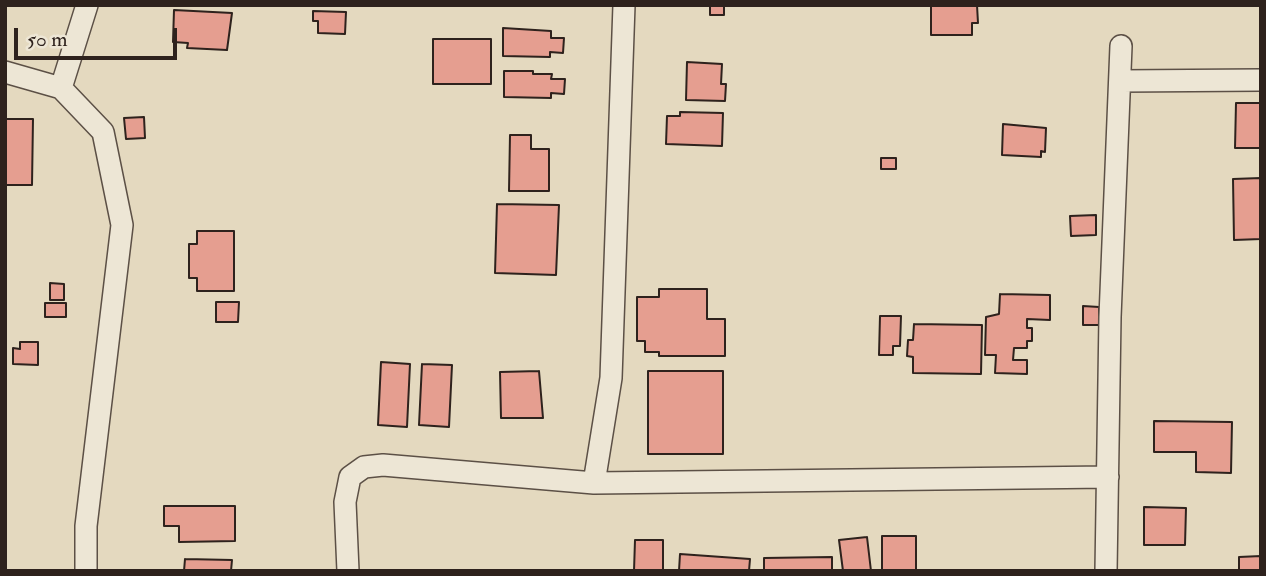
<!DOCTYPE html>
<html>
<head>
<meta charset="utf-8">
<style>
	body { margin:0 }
	#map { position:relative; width:1266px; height:576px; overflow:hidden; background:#e4d9bf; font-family:"IM FELL Double Pica",serif }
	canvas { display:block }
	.frame { position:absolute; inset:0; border:7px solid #2e221d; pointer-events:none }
	.scale { position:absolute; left:14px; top:28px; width:163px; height:32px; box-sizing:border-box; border:4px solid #2e221d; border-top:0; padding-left:9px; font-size:21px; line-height:24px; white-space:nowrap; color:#2e221d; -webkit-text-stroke:5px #ede6d5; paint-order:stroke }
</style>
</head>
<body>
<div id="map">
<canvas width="1266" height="576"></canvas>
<div class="frame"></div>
<div class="scale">50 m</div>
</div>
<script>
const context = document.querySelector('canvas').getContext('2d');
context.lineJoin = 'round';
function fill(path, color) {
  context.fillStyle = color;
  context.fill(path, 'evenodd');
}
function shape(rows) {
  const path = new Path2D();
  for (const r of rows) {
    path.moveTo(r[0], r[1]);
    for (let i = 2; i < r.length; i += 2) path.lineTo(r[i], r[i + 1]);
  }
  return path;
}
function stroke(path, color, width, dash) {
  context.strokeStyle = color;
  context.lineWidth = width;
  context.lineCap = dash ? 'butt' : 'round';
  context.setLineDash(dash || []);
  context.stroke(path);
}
const building = shape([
	[710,5,724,5,724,15,710,15,710,5],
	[931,5,977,5,978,23,972,23,972,35,931,35,931,5],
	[174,10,232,13,227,50,187,48,188,43,173,42,174,10],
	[313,11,346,12,345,34,318,33,318,21,313,21,313,11],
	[503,28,551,31,551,38,564,38,563,53,550,52,550,57,503,56,503,28],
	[433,39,491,39,491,84,433,84,433,39],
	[687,62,722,64,721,84,726,84,725,101,686,100,687,62],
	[504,71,533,71,533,74,552,74,551,79,565,79,564,94,551,93,551,98,504,97,504,71],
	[1236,103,1261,103,1261,148,1235,148,1236,103],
	[680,112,723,113,722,146,666,144,667,116,680,116,680,112],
	[144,117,145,138,126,139,124,118,144,117],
	[5,119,33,119,32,185,5,185,5,119],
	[1003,124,1046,128,1045,152,1041,151,1041,157,1002,155,1003,124],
	[510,135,531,135,531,149,549,149,549,191,509,191,510,135],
	[881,158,896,158,896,169,881,169,881,158],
	[1261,178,1261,239,1234,240,1233,179,1261,178],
	[497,204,559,205,556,275,495,273,497,204],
	[1096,215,1096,235,1071,236,1070,216,1096,215],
	[197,231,234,231,234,291,197,291,197,278,189,278,189,244,197,244,197,231],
	[50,283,64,284,64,300,50,300,50,283],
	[659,289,707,289,707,319,725,319,725,356,659,356,659,352,645,352,645,341,637,341,637,297,659,297,659,289],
	[1000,294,1050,295,1050,320,1027,319,1027,328,1032,328,1032,341,1027,341,1027,348,1014,348,1013,360,1027,360,1027,374,995,373,996,355,985,355,986,317,999,314,1000,294],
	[216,302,239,302,238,322,216,322,216,302],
	[45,303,66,303,66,317,45,317,45,303],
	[1083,306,1099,307,1099,325,1083,325,1083,306],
	[880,316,901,316,900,346,893,346,893,355,879,355,880,316],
	[914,324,982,325,981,374,913,373,913,357,907,356,908,340,913,340,914,324],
	[20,342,38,342,38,365,13,364,13,348,20,349,20,342],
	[381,362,410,364,407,427,378,425,381,362],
	[422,364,452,365,449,427,419,425,422,364],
	[539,371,543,418,501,418,500,372,539,371],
	[648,371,723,371,723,454,648,454,648,371],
	[1154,421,1232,422,1231,473,1196,472,1196,452,1154,452,1154,421],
	[164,506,235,506,235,541,179,542,179,526,164,526,164,506],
	[1144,507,1186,508,1185,545,1144,545,1144,507],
	[882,536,916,536,916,571,882,571,882,536],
	[867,537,871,571,843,571,839,540,867,537],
	[635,540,663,540,663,571,634,571,635,540],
	[680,554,750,559,749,571,679,571,680,554],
	[1261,556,1261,571,1239,571,1239,557,1261,556],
	[832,557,832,571,764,571,764,558,832,557],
	[185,559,232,560,231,571,184,571,185,559]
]);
fill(building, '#e59e90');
stroke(building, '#2e221d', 2);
const street = shape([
	[5,72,61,88,103,132,122,225,86,526,86,571],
	[1121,81,1261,80],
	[61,88,87,5],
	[594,483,611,378,624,5],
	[348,571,345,502,350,477,364,467,383,465,594,483,1108,477],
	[1106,571,1110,317,1121,46]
]);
stroke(street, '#5c5046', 24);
stroke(street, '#ede6d5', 21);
</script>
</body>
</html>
